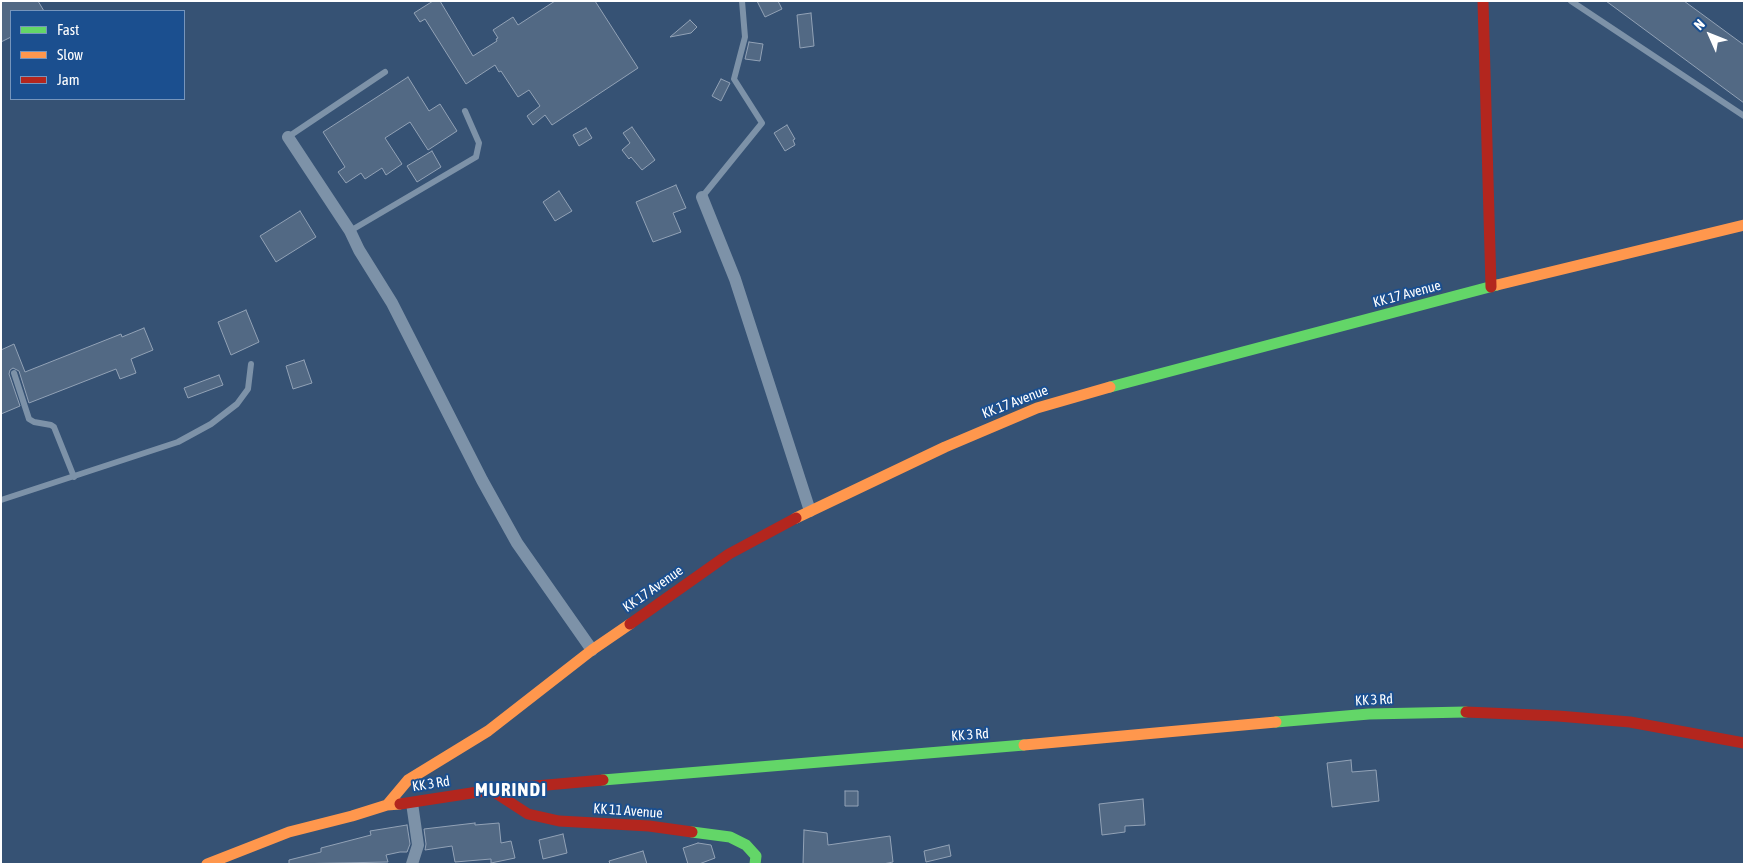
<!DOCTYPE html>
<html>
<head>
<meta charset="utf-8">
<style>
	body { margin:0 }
	#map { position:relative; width:1745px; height:865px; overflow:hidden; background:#365274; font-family:"Asap Condensed",sans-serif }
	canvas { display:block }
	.frame { position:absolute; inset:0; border:2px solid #fff; pointer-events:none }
	.legend { position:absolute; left:10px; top:10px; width:175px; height:90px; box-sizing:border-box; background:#1b4f8f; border:1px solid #7695bc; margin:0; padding:6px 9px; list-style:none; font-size:15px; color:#fff }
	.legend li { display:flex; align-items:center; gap:10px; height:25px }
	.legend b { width:25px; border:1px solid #7695bc }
	.north { position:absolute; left:1685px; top:10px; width:50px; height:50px; -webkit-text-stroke:4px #1b4f8f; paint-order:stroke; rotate:314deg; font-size:14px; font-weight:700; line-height:20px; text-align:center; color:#fff }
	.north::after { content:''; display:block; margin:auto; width:18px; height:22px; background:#fff; clip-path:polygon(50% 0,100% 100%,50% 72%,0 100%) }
</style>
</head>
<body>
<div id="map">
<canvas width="1745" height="865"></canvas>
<div class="frame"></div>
<ul class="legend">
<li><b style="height:6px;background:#63d668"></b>Fast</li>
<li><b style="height:6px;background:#ff974d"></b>Slow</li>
<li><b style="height:6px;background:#b3261e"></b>Jam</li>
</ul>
<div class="north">N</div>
</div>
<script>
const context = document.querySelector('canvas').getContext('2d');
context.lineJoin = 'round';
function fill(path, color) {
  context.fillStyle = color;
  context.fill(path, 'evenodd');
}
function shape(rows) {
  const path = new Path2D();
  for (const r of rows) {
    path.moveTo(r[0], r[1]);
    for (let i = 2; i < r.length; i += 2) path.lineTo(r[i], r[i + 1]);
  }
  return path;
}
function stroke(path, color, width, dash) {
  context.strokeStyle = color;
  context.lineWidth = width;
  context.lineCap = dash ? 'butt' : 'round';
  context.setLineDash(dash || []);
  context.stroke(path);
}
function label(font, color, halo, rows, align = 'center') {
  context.font = font + ' "Asap Condensed",sans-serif';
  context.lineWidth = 4;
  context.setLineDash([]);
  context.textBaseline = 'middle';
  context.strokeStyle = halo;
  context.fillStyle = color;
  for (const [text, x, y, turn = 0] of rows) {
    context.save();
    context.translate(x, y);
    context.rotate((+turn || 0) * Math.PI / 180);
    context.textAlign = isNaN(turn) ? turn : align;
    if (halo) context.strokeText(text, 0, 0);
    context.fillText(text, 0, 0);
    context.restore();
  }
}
const building = shape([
	[1,1,38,1,44,11,11,11,11,37,1,42,1,1],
	[433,1,440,1,473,56,497,41,496,39,498,38,493,30,513,17,518,25,555,1,595,1,638,68,552,125,545,115,533,125,527,116,540,106,529,90,518,97,501,71,499,72,495,65,466,84,425,19,420,22,414,13,433,1],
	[757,1,778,1,782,9,765,17,757,1],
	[1606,1,1684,1,1744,45,1744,103,1606,1],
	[811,13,814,46,800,48,797,15,811,13],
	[690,20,697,27,691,33,670,37,690,20],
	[749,42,763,44,760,61,745,59,749,42],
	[408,77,429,111,440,104,457,131,428,150,410,122,385,138,402,164,386,175,382,168,365,179,361,173,346,183,338,172,345,167,323,132,408,77],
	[721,79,730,83,721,101,712,96,721,79],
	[787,125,795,139,793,140,795,145,785,151,774,133,787,125],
	[632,127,655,160,642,170,631,157,629,159,622,150,630,143,623,133,632,127],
	[586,128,592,138,579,146,573,135,586,128],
	[432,151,441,167,417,182,407,166,432,151],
	[676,185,686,208,673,213,681,232,653,242,636,202,676,185],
	[559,191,572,211,555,221,543,202,559,191],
	[300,211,316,237,276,262,260,236,300,211],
	[246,310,259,342,231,355,218,322,246,310],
	[144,328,153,350,131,359,136,373,120,379,116,369,29,403,19,371,13,368,10,370,9,374,20,406,1,414,1,350,14,344,25,372,121,334,122,337,144,328],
	[304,360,312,383,293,389,286,366,304,360],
	[219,375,223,385,188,398,184,388,219,375],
	[1351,760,1352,772,1376,770,1379,801,1332,807,1327,763,1351,760],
	[845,791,858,791,858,806,845,806,845,791],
	[1143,799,1145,825,1125,826,1125,832,1102,835,1099,804,1143,799],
	[475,823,475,825,499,823,501,843,511,841,515,858,491,863,491,859,455,862,452,846,425,850,426,844,424,829,475,823],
	[407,825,410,844,407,852,400,852,386,855,388,862,289,864,289,860,321,852,321,848,371,835,370,831,407,825],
	[804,830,827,833,828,845,890,836,893,862,883,864,803,864,804,830],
	[563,834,567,853,543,859,539,840,563,834],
	[698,843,711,845,715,858,699,864,688,864,683,848,698,843],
	[949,845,951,856,926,862,924,851,949,845],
	[643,851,647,864,610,864,609,861,643,851]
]);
fill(building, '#526984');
stroke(building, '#92a2b6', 1);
stroke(shape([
	[1571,1,1744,116],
	[288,137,385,72],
	[702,197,762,123,734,79,745,37,742,1],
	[350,231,476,157,479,143,465,111],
	[14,373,29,419,34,422,51,425,54,427,74,477],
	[1,500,178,442,211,424,237,404,248,389,251,364]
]), '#7d92a8', 6);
stroke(shape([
	[288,137,350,231,359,250,392,303,482,480,517,543,592,650],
	[702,197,735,279,810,511],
	[412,803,418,845,412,864]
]), '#7d92a8', 12);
stroke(shape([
	[1110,387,1497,285],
	[1276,722,1369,714,1466,712],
	[603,780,1024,745],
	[692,832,730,837,746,845,756,856,755,864]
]), '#63d668', 11);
stroke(shape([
	[1497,285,1744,225],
	[796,518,945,447,1037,408,1110,387],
	[1024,745,1276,722],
	[387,805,408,780,488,731,592,650,630,624],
	[207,864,289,832,352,816,387,805,400,804]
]), '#ff974d', 11);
stroke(shape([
	[1483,1,1491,287],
	[630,624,729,554,796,518],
	[1466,712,1558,716,1630,722,1744,743],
	[491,790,528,814,559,821,649,826,692,832],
	[400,804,491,790,603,780]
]), '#b3261e', 11);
label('14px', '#fff', '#1b4f8f', [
	["KK 17 Avenue",1407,294,-15],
	["KK 17 Avenue",1015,402,-21],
	["KK 17 Avenue",653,589,-35],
	["KK 3 Rd",1374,700,-3],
	["KK 3 Rd",970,735,-4],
	["KK 3 Rd",431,784,-9],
	["KK 11 Avenue",628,811,4]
]);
context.letterSpacing = '1px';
label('bold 19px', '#fff', '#1b4f8f', [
	["MURINDI",511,790]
]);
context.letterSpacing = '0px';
</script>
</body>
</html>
